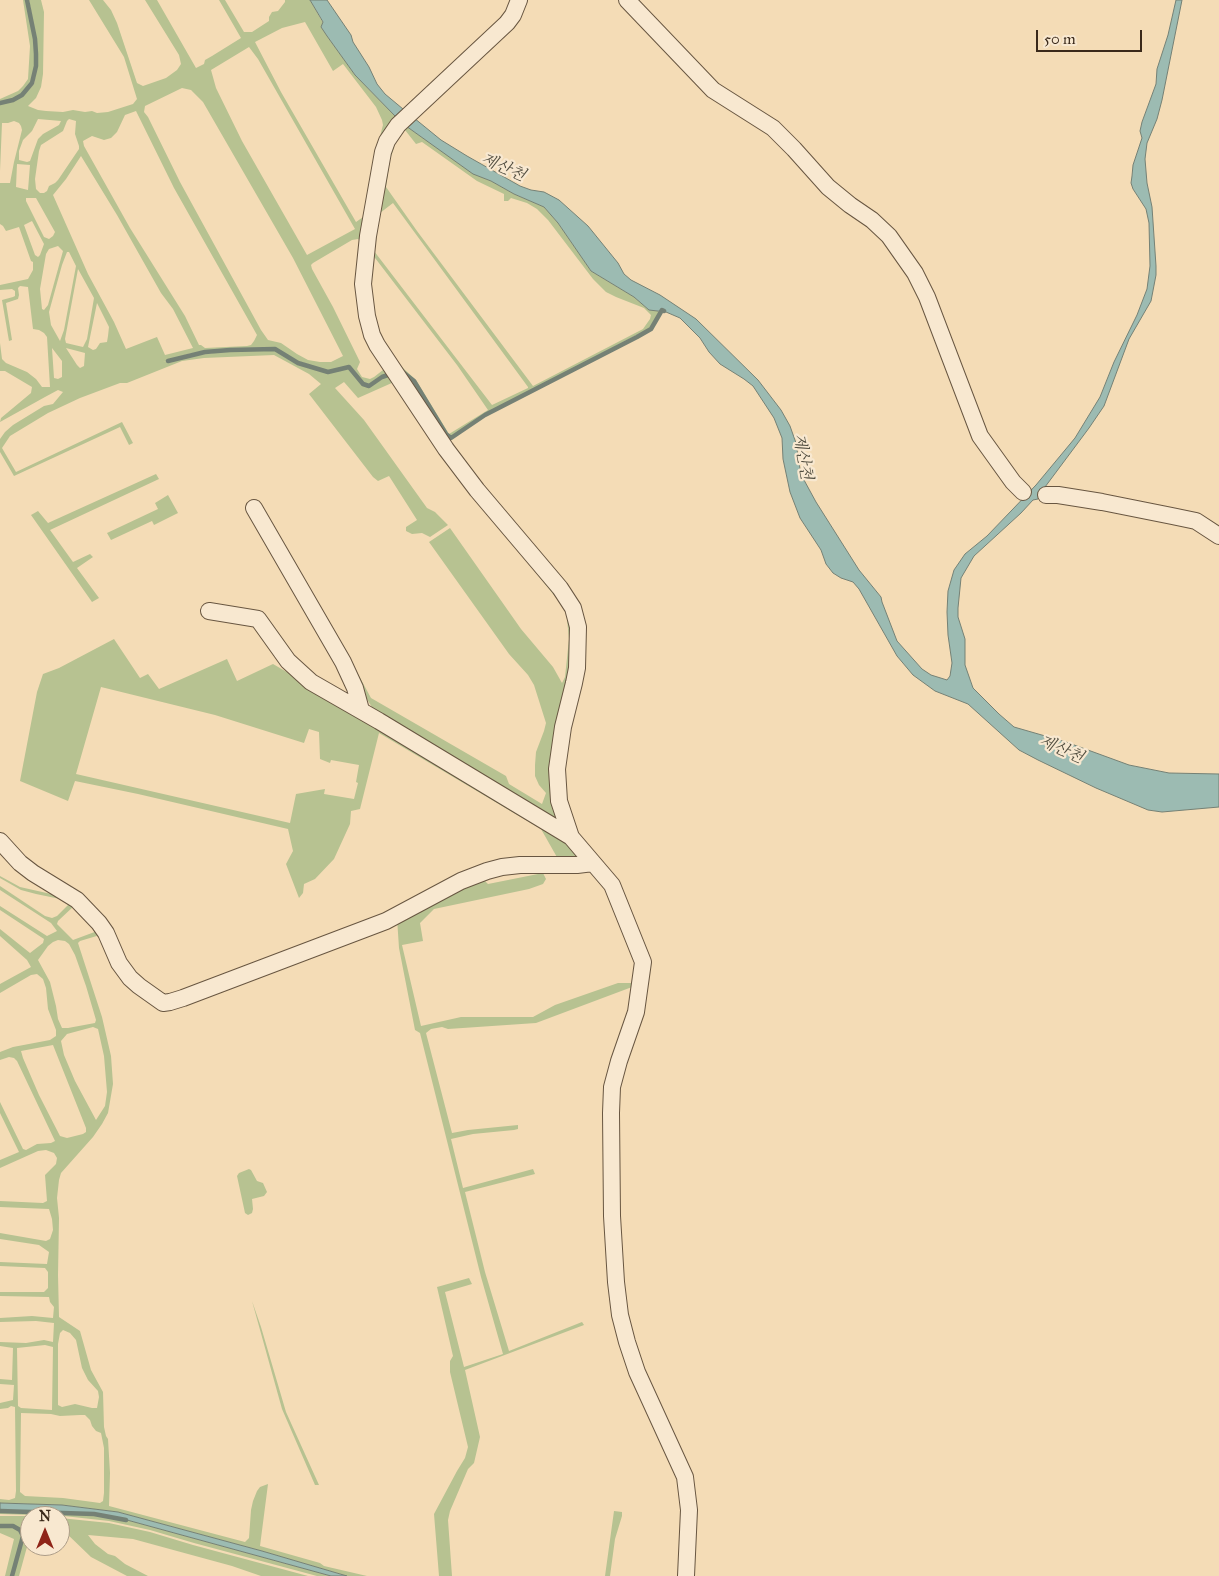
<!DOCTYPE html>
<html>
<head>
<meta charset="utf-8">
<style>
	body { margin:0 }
	#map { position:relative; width:1219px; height:1576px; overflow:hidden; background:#f4dcb6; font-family:"IM FELL Great Primer",serif }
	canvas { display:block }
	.north { position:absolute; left:20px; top:1506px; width:50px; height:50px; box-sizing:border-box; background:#f8e8d0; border:1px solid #ac9c87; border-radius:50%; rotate:0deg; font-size:14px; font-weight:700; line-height:20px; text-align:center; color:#3a291a }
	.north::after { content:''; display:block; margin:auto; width:18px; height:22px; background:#8f2418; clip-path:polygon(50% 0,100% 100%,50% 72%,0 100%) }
	.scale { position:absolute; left:1036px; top:30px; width:106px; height:22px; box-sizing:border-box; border:2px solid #3a291a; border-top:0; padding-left:6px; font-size:15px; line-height:18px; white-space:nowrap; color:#3a291a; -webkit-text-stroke:4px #f8e8d0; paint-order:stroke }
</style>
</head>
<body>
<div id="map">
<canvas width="1219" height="1576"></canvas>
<div class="north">N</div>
<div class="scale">50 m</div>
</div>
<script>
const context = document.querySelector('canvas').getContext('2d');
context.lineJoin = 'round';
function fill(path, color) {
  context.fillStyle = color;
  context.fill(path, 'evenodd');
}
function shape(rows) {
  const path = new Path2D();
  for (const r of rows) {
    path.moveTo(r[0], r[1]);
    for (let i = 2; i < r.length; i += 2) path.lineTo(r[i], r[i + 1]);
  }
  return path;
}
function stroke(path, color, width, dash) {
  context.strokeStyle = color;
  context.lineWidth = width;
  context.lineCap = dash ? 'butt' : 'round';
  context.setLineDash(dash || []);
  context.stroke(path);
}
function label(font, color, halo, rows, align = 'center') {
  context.font = font + ' "IM FELL Great Primer","Noto Serif KR",serif';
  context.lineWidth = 4.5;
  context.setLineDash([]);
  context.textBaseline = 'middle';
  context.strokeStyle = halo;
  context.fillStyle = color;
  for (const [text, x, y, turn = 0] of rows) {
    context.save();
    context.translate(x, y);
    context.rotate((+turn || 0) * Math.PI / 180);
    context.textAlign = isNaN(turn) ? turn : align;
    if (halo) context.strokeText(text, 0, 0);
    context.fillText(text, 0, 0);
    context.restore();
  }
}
fill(shape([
	[23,0,26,0,34,39,35,66,31,83,21,94,13,99,0,102,0,99,18,91,23,86,28,79,30,46],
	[29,0,41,0,44,12,43,74,41,87,36,98,28,106,38,110,46,111,63,112,73,110,85,112,92,111,97,113,108,112,133,104,137,99,124,57,89,0,103,0,111,10,117,23,137,83,143,86,166,78,177,70,181,64,179,55,145,0,157,0,196,68,204,64,205,60,212,56,241,38,219,0,225,0,244,32,252,32,269,21,269,17,272,12,278,11,285,2,285,0,310,0,323,23,321,27,327,36,355,75,395,116,397,121,385,139,381,152,367,224,361,267,361,280,362,301,367,324,376,347,388,366,425,421,454,465,479,497,477,501,441,452,394,382,358,398,344,382,335,388,364,420,427,508,435,512,448,525,430,537,422,533,412,534,406,531,406,527,417,520,389,476,378,481,373,477,309,394,321,384,309,374,274,355,204,358,182,361,127,383,120,383,80,398,48,413,10,436,2,448,16,472,122,422,133,443,129,445,120,427,14,476,0,452,0,439,5,432,13,425,44,406,53,404,63,392,58,390,45,397,0,422,1,418,31,393,32,387,5,371,0,371,0,343,2,359,6,363,27,372,36,379,42,387,50,387,47,337,44,333,39,330,33,329,28,287,20,286,18,288,19,295,18,299,6,303,12,340,9,341,2,300,13,297,15,296,15,291,12,289,0,290,0,285,28,279,33,270,33,262,31,261,19,227,6,231,3,226,0,224,0,183,10,183,14,162,22,130,21,126,19,123,14,121,8,123,2,123,0,171,0,104,14,101,23,96,34,84,37,67,36,38],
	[305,22,333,71,343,64,376,107,382,120,383,125,374,159,366,215,356,222,281,92,255,42,282,28],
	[249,47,258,59,355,229,307,255,242,141,216,88,211,70],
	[182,88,191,90,203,102,293,258,343,356,331,362,320,362,308,360,297,354,281,343,268,340,261,330,180,182,148,117,144,112,145,106],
	[136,111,174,188,257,335,254,341,251,345,247,346,205,348,201,345,199,345,185,316,130,228,84,146,83,141,92,136,104,140,111,138,117,132,125,115],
	[38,119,61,121,59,125,43,134,38,139,30,161,27,162,19,160,19,151,23,140,32,131],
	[69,119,76,121,75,134,79,146,79,149,58,180,55,183,49,186,47,191,44,193,40,193,36,189,35,179,39,151,41,145,63,131,67,121],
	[81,156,117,215,161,293,173,309,193,348,165,355,157,337,126,349,114,322,88,274,53,195,66,179],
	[17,164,30,165,28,190,16,187],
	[26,198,36,198,55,232,53,236,49,239,44,237,26,201],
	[32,221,44,244,40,255,38,257,35,255,24,225],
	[358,239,362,242,359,285,363,321,367,337,382,365,383,370,374,377,370,379,362,377,357,369,360,362,333,307,312,269,311,265,313,263,352,240],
	[58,246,63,251,48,305,44,310,42,309,40,289,46,254,49,249],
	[67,252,69,252,76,266,64,330,60,341,51,325,49,312,62,265],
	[78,269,94,298,87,339,83,347,66,343,65,339],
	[97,303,109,327,108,336,107,342,100,343,96,349,93,350,88,347],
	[52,348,62,361,62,377,58,379,54,378],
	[66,348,85,353,84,366,80,368,77,365],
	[276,348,298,361,328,371,350,366,364,383,368,385,381,376,387,374,389,375,369,387,362,385,349,369,328,373,297,364,275,350,230,351,189,356,163,362,188,354,205,351,230,349],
	[402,126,406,126,474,174,491,181,514,194,544,207,558,223,591,271,634,297,649,310,658,311,658,315,650,328,484,415,450,437,446,434,414,381,405,372,400,373,381,346,372,323,369,310,366,280,371,236,388,145,393,134],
	[405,130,416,144,422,142,477,181,504,194,504,201,508,201,511,198,527,203,537,209,548,220,593,279,606,292,616,297,644,308,651,315,650,319,643,329,533,386,417,231,386,187,390,159,394,148,395,136],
	[393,203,528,387,528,388,492,405,374,251,380,213],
	[372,254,457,365,488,410,449,434,416,380,403,368,390,353,378,330,371,301,369,280,369,266],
	[156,474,159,479,50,530,73,562,90,554,93,557,77,568,99,598,92,602,31,515,38,511,48,523],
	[168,495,178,513,154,525,152,521,111,540,107,533,158,509,155,503],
	[481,505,570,611,570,685,561,825,375,712,363,693,352,663,371,698,506,776,509,784,542,804,546,793,539,785,535,776,535,765,536,752,544,731,546,723,534,685,528,675,509,654,429,542,450,528,521,629,553,667,562,683,565,677,569,639,566,610],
	[114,639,140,678,148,674,159,689,227,659,237,681,273,664,475,781,543,825,571,845,576,851,577,856,571,861,506,862,467,873,437,888,385,918,302,949,337,934,383,916,437,885,475,868,500,861,512,859,558,859,541,829,379,733,360,809,351,811,350,824,334,859,315,879,304,884,303,893,299,898,286,864,293,851,288,829,138,794,75,781,68,801,20,781,37,692,43,674,59,668],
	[101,687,215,715,304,743,309,729,319,732,320,759,330,763,331,760,359,765,356,782,358,783,354,799,324,794,325,789,296,794,290,823,76,774],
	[543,873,546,879,543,884,529,889,434,909,420,923,423,941,402,945,421,1026,461,1017,533,1017,555,1005,618,983,632,983,637,980,632,987,536,1023,448,1029,442,1027,431,1029,426,1033,452,1133,468,1130,518,1125,518,1129,514,1130,473,1134,451,1139,463,1188,533,1169,535,1174,465,1192,485,1272,509,1351,582,1322,584,1325,465,1370,480,1437,474,1463,468,1469,450,1511,448,1520,452,1576,439,1576,434,1514,457,1471,465,1458,468,1447,450,1372,450,1361,453,1356,437,1287,469,1278,472,1284,445,1292,464,1367,503,1354,481,1277,420,1033,415,1030,399,948,397,918,481,877,488,884],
	[0,876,20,887,60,896,75,905,58,921,57,924,73,940,100,930,100,935,80,941,78,943,102,1017,111,1056,113,1084,108,1113,102,1124,93,1137,61,1173,59,1180,57,1198,59,1218,58,1275,59,1317,80,1331,91,1370,103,1392,104,1427,106,1436,108,1439,110,1473,109,1506,245,1542,249,1538,251,1510,253,1501,257,1491,260,1487,268,1484,260,1546,320,1563,324,1566,367,1576,347,1576,262,1551,118,1512,62,1505,0,1503,0,1499,9,1500,15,1498,16,1491,15,1407,11,1406,8,1408,0,1409,0,1403,13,1400,14,1385,0,1384,0,1379,12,1380,13,1348,0,1346,0,1342,26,1343,44,1340,53,1342,54,1323,36,1321,0,1322,0,1318,32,1316,53,1318,54,1307,50,1302,49,1297,0,1296,0,1292,44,1292,48,1288,48,1272,45,1268,0,1266,0,1262,47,1264,49,1252,39,1245,0,1239,0,1233,46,1241,50,1239,53,1230,52,1219,49,1209,0,1207,0,1201,43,1203,47,1201,45,1175,56,1164,57,1158,54,1153,46,1150,38,1151,0,1168,0,1160,19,1152,0,1113,0,1102,23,1149,26,1150,37,1144,51,1143,55,1141,17,1061,14,1058,9,1057,0,1060,0,1052,13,1047,50,1040,56,1036,56,1030,48,1009,46,988,43,979,37,974,31,975,0,993,0,984,31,967,27,960,0,936,0,929,30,953,43,943,44,939,0,910,0,906,47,936,57,931,51,923,0,890,0,886,45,916,52,918,57,916,69,904,65,900,36,894,21,890,0,878],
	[58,940,65,941,69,944,75,955,86,986,96,1020,95,1023,68,1028,62,1028,58,1019,56,1006,50,982,38,960,48,946,53,942],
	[93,1027,98,1029,104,1056,107,1092,105,1106,96,1120,75,1081,64,1055,61,1041,67,1034],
	[53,1045,86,1128,86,1132,83,1134,67,1138,60,1136,39,1095,23,1058,21,1051],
	[63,1330,70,1333,76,1340,82,1368,88,1380,98,1391,99,1397,97,1408,92,1408,75,1404,62,1407,58,1405,58,1344,60,1333],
	[45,1345,53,1347,52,1410,21,1408,18,1406,17,1348],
	[21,1413,51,1414,60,1416,80,1415,85,1415,90,1420,92,1426,96,1431,101,1433,104,1448,104,1493,103,1501,100,1503,63,1498,25,1496,20,1492],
	[249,1169,251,1170,257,1181,263,1183,267,1192,264,1196,252,1199,253,1209,252,1213,248,1215,245,1213,237,1176,239,1173],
	[252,1301,261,1327,286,1412,319,1485,315,1485,282,1409],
	[0,1511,59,1511,104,1515,127,1520,331,1576,317,1576,194,1543,150,1530,109,1521,64,1516,0,1514],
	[614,1511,622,1512,622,1516,615,1539,610,1576,605,1576],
	[0,1516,30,1516,30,1536,19,1576,13,1576,24,1536,20,1529,13,1525,0,1525],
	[60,1518,109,1523,150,1532,193,1545,308,1576,261,1576,232,1566,133,1539,88,1535,95,1544,108,1554,115,1556,125,1564,148,1576,127,1576,91,1557,64,1531,60,1531],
	[0,1527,12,1527,19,1531,22,1536,11,1576,5,1576,14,1539,0,1533]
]), '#b7c291');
const water = shape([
	[310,0,327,0,351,35,353,42,369,67,377,84,385,94,403,109,441,140,467,156,520,186,531,190,544,192,559,200,588,226,618,263,624,274,631,280,660,295,696,319,758,380,781,410,790,426,796,443,800,469,804,480,816,502,859,570,881,597,882,602,897,641,922,669,931,675,947,680,950,676,952,663,948,635,947,612,948,591,954,570,965,554,987,536,1036,485,1075,438,1100,397,1114,362,1137,315,1147,289,1150,266,1149,223,1146,209,1133,189,1131,183,1132,176,1133,165,1142,138,1140,131,1142,122,1156,84,1157,69,1168,35,1176,0,1182,0,1162,100,1157,119,1147,143,1145,159,1147,183,1152,207,1156,266,1156,275,1151,301,1129,339,1104,406,1089,428,1045,487,1038,499,1033,500,1021,513,974,556,961,578,958,608,958,617,965,639,965,665,973,688,999,714,1014,727,1066,742,1129,765,1169,773,1219,774,1219,807,1162,812,1148,810,1096,788,1038,760,1019,750,968,704,935,691,913,675,897,656,859,589,853,582,841,578,833,573,826,564,821,550,800,518,790,492,783,459,782,438,774,418,753,386,744,379,720,364,709,352,700,338,680,318,666,312,649,310,634,297,591,271,558,223,544,207,514,194,491,181,473,174,406,126,397,121,395,116,355,75,327,36,321,27,323,22,310,0],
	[0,1503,62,1505,118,1512,262,1551,347,1576,331,1576,127,1520,82,1513,0,1511,0,1503]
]);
fill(water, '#9cbbb2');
stroke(water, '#758175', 1);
stroke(shape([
	[0,103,13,100,22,95,32,83,36,66,36,54,35,39,27,0],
	[168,361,205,352,230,350,275,349,298,363,328,372,349,367,363,384,369,386,382,377,388,375],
	[404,373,414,381,446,434,451,438,485,415,637,337,651,329,662,310,664,311],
	[0,1511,94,1514,126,1520],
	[0,1526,13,1526,20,1530,23,1536,12,1576]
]), '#758175', 4.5);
const minor = shape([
	[519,0,513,15,507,23,398,125,387,141,383,152,368,236,363,284,367,316,372,335,377,345,446,449,477,490,560,588,573,608,578,627,577,668,574,683,563,727,557,769,559,801,571,837],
	[627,0,713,90,773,128,794,149,828,187,850,205,872,220,889,236,915,273,927,297,980,436,1013,482,1023,492],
	[1046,495,1058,495,1102,502,1172,516,1196,521,1219,536],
	[254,508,343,662,355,688,361,710],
	[209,611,258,619,288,661,311,682,379,721,571,837,612,885,643,962,636,1012,619,1061,612,1087,611,1113,612,1216,616,1282,620,1315,627,1342,637,1372,685,1477,689,1510,686,1576],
	[0,841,20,863,33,873,77,900,99,923,106,933,119,963,130,978,139,986,163,1003,170,1002,183,998,386,921,461,881,487,871,502,867,520,865,577,865,593,863]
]);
stroke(minor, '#685641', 18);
stroke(minor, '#f8e8d0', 16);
label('italic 16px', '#524e40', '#f8e8d0', [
	["제산천",503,168,24],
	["제산천",802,457,80],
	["제산천",1061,750,24]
]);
</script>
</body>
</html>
